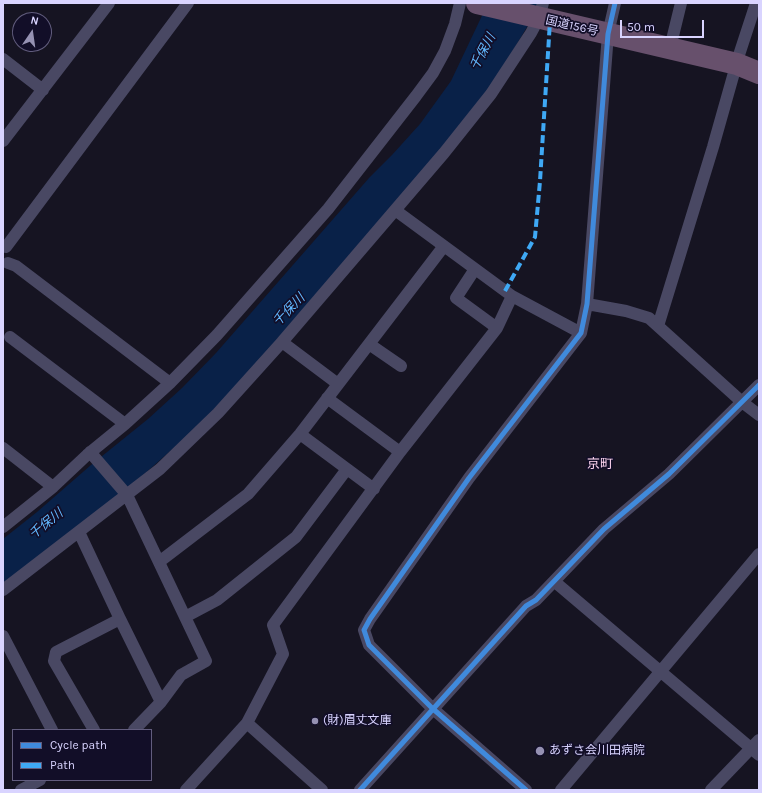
<!DOCTYPE html>
<html>
<head>
<meta charset="utf-8">
<style>
	body { margin:0 }
	#map { position:relative; width:762px; height:793px; overflow:hidden; background:#161422; font-family:Karla,sans-serif }
	canvas { display:block }
	.frame { position:absolute; inset:0; border:4px solid #d9d4ff; pointer-events:none }
	.legend { position:absolute; left:12px; top:729px; width:140px; height:52px; box-sizing:border-box; background:#120e28; border:1px solid #625d7e; margin:0; padding:5px 7px; list-style:none; font-size:12px; color:#d9d4ff }
	.legend li { display:flex; align-items:center; gap:8px; height:20px }
	.legend b { width:20px; border:1px solid #625d7e }
	.north { position:absolute; left:12px; top:12px; width:40px; height:40px; box-sizing:border-box; background:#120e28; border:1px solid #625d7e; border-radius:50%; rotate:13deg; font-size:11px; font-weight:700; line-height:16px; text-align:center; color:#d9d4ff }
	.north::after { content:''; display:block; margin:auto; width:14px; height:18px; background:#9591b2; clip-path:polygon(50% 0,100% 100%,50% 72%,0 100%) }
	.scale { position:absolute; left:620px; top:20px; width:84px; height:18px; box-sizing:border-box; border:2px solid #d9d4ff; border-top:0; padding-left:5px; font-size:12px; line-height:14px; white-space:nowrap; color:#d9d4ff; -webkit-text-stroke:3px #120e28; paint-order:stroke }
</style>
</head>
<body>
<div id="map">
<canvas width="762" height="793"></canvas>
<div class="frame"></div>
<ul class="legend">
<li><b style="height:5px;background:#408adc"></b>Cycle path</li>
<li><b style="height:5px;background:#3fa9f5"></b>Path</li>
</ul>
<div class="north">N</div>
<div class="scale">50 m</div>
</div>
<script>
const context = document.querySelector('canvas').getContext('2d');
context.lineJoin = 'round';
function fill(path, color) {
  context.fillStyle = color;
  context.fill(path, 'evenodd');
}
function shape(rows) {
  const path = new Path2D();
  for (const r of rows) {
    path.moveTo(r[0], r[1]);
    for (let i = 2; i < r.length; i += 2) path.lineTo(r[i], r[i + 1]);
  }
  return path;
}
function stroke(path, color, width, dash) {
  context.strokeStyle = color;
  context.lineWidth = width;
  context.lineCap = dash ? 'butt' : 'round';
  context.setLineDash(dash || []);
  context.stroke(path);
}
function label(font, color, halo, rows, align = 'center') {
  context.font = font + ' Karla,"Noto Sans JP",sans-serif';
  context.lineWidth = 3.5;
  context.setLineDash([]);
  context.textBaseline = 'middle';
  context.strokeStyle = halo;
  context.fillStyle = color;
  for (const [text, x, y, turn = 0] of rows) {
    context.save();
    context.translate(x, y);
    context.rotate((+turn || 0) * Math.PI / 180);
    context.textAlign = isNaN(turn) ? turn : align;
    if (halo) context.strokeText(text, 0, 0);
    context.fillText(text, 0, 0);
    context.restore();
  }
}
fill(shape([
	[488,3,541,3,487,95,233,392,194,430,133,484,3,585,3,539,37,512,91,465,148,419,182,388,216,353,369,178,392,155,420,124,451,81]
]), '#092148');
stroke(shape([
	[670,48,681,3],
	[3,59,43,90],
	[3,141,109,3],
	[395,210,512,296,581,333],
	[6,247,188,3],
	[8,263,16,266,170,383,125,424],
	[475,269,456,298,497,328],
	[587,304,626,311,649,318,742,402,759,415],
	[658,326,713,147,739,55,756,3],
	[10,337,125,424,87,455,53,487],
	[282,342,444,153,491,94,531,33,539,18,543,3],
	[369,344,401,366],
	[170,383,217,335,328,209,416,96,433,73,445,51,455,24,460,3],
	[327,398,400,452],
	[300,434,374,489],
	[3,448,53,487,3,527],
	[90,452,127,495,206,661,181,675,161,702,134,730],
	[79,532,120,619],
	[159,562,248,494,300,434,444,246],
	[555,582,759,755],
	[3,590,160,469,218,413,282,342,338,384],
	[185,617,217,600,296,537,347,469],
	[3,636,52,730],
	[247,723,322,790],
	[94,730,54,661,56,652,120,619,161,702],
	[21,790,40,780],
	[186,790,247,723,283,654,273,625,400,452,497,328,512,296],
	[360,790,526,606,536,600,604,529,669,474,759,385],
	[526,790,432,708,369,645,364,630,370,619,469,478,581,333,587,304,608,34,615,3],
	[561,790,759,554],
	[711,790,759,740]
]), '#494863', 12);
stroke(shape([
	[477,3,737,64,759,73]
]), '#67506c', 22);
stroke(shape([
	[505,291,535,237,540,181,550,21]
]), '#3fa9f5', 4, [8, 4]);
stroke(shape([
	[360,790,526,606,536,600,604,529,669,474,759,385],
	[526,790,432,708,369,645,364,630,370,619,469,478,581,333,587,304,608,34,615,3]
]), '#408adc', 5);
for (const [x, y, r, color] of [
	[315,721,4,"#9591b2"],
	[540,751,5,"#9591b2"]
]) {
  const dot = new Path2D();
  dot.arc(x, y, r, 0, 2 * Math.PI);
  context.fillStyle = color;
  context.fill(dot);
  stroke(dot, '#120e28', 1.5);
}
label('12px', '#d9d4ff', '#120e28', [
	["国道156号",572,26,13]
]);
label('12px', '#d9d4ff', '#120e28', [
	["(財)眉丈文庫",323,721],
	["あずさ会川田病院",549,751]
], 'left');
label('italic 13px', '#62b8ff', '#120e28', [
	["千保川",483,52,-62],
	["千保川",289,310,-46],
	["千保川",46,524,-39]
]);
label('13px', '#ffd6f1', '#120e28', [
	["京町",600,464]
]);
</script>
</body>
</html>
